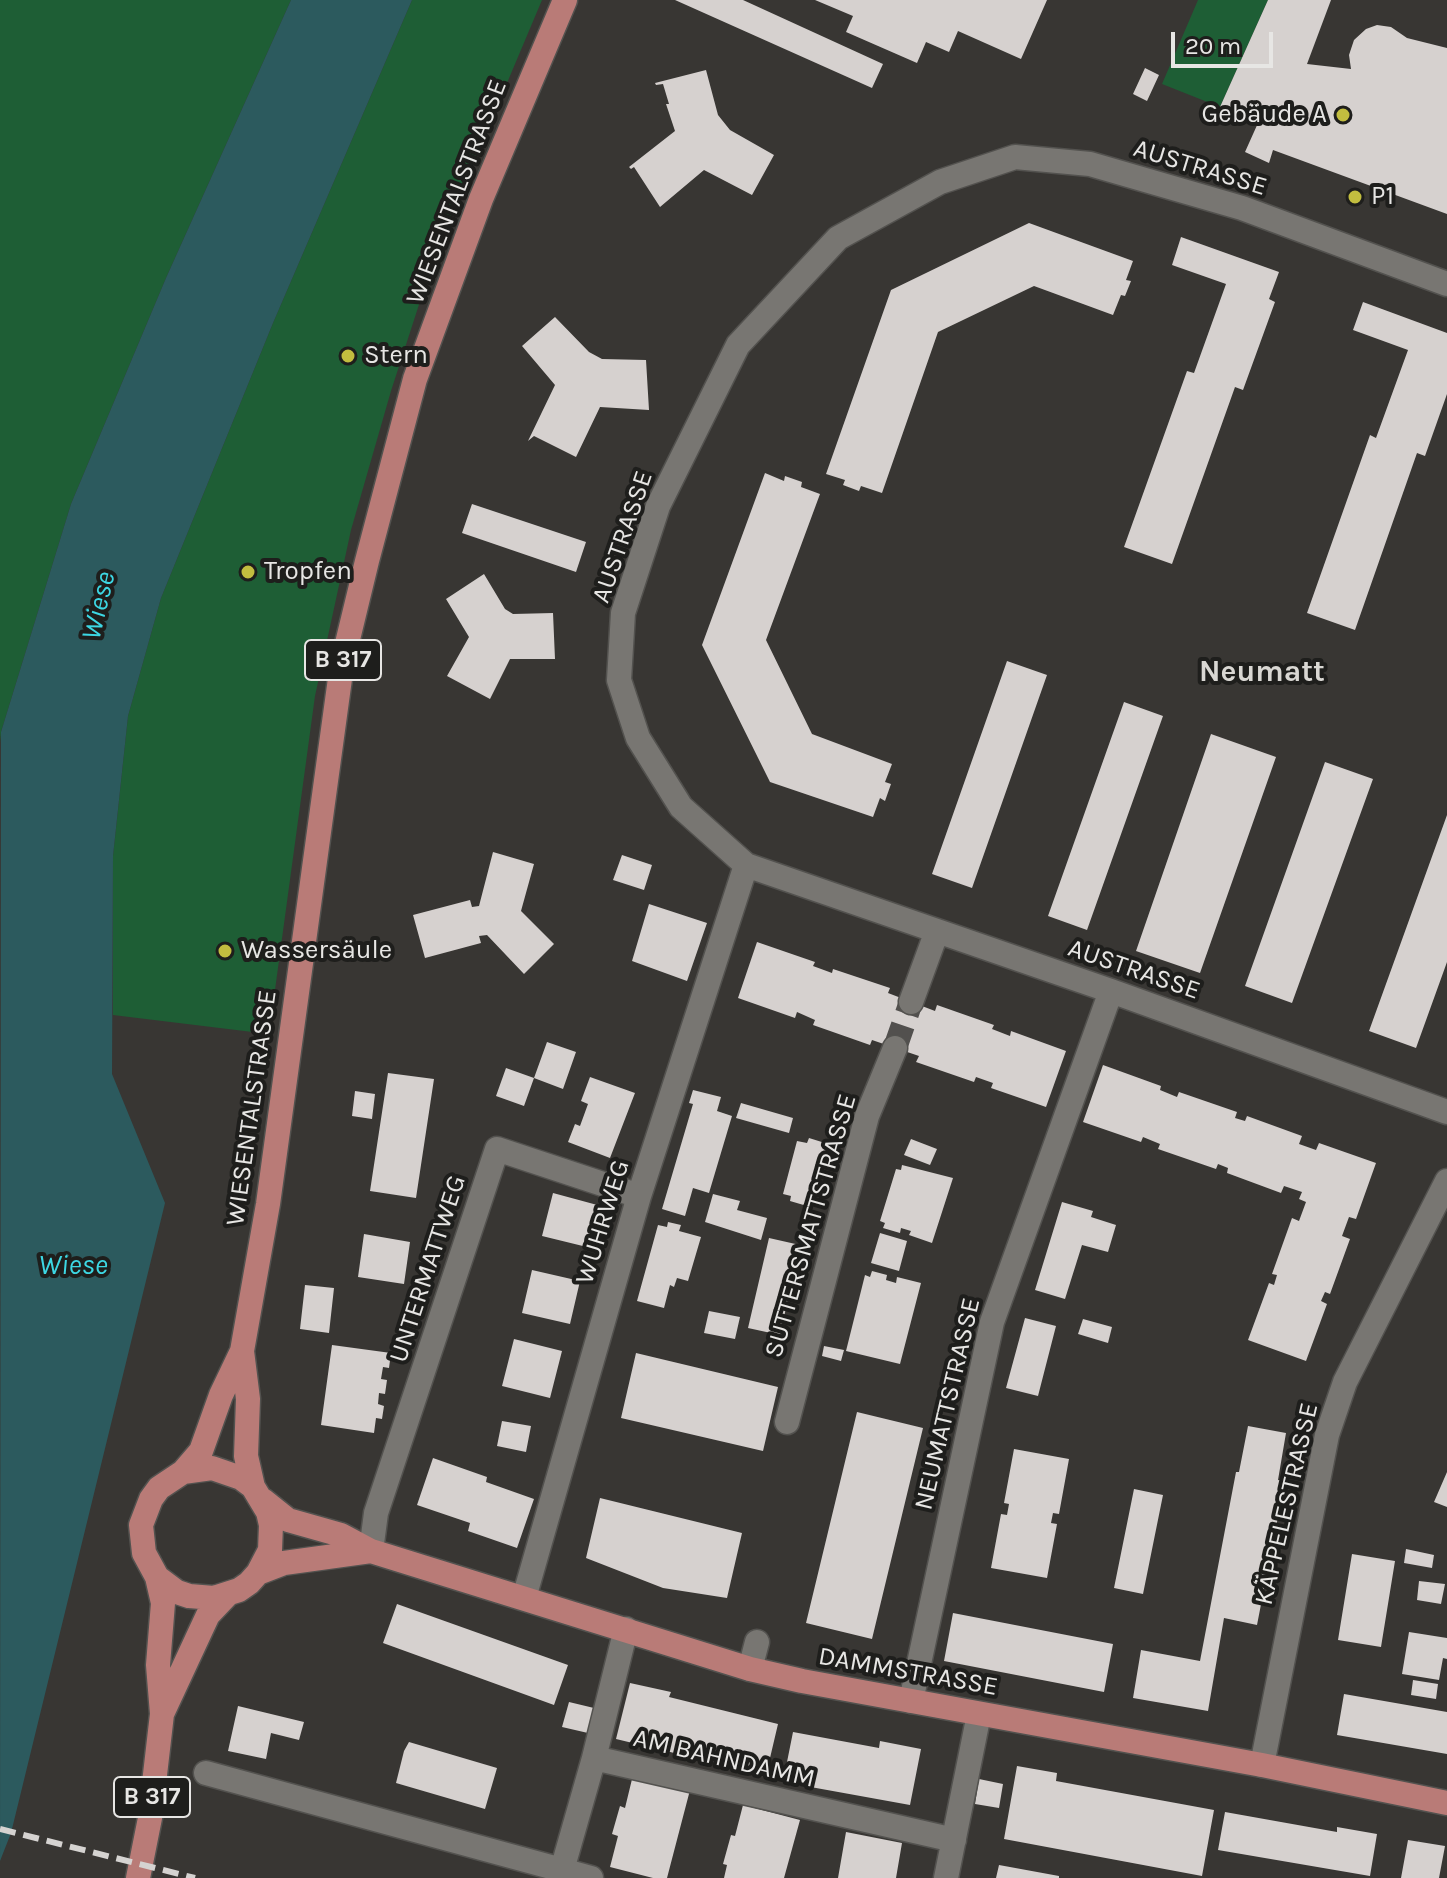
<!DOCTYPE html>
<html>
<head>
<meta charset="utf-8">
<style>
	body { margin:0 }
	#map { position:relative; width:1447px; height:1878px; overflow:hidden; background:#383633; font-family:Karla,sans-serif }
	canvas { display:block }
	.scale { position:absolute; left:1171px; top:32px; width:102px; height:36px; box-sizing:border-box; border:4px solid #e7e6e4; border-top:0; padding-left:10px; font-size:24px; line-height:28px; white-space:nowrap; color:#e7e6e4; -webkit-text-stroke:6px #1e1e1c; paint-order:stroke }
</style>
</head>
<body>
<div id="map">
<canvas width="1447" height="1878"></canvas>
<div class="scale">20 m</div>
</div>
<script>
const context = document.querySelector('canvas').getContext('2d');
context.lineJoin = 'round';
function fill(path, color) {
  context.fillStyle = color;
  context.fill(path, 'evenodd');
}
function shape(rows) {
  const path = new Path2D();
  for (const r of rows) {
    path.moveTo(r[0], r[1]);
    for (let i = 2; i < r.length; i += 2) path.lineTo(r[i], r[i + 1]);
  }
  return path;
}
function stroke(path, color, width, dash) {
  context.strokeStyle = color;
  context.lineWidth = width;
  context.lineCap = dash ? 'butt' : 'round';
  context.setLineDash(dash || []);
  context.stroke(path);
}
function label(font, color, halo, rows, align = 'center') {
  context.font = font + ' Karla,sans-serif';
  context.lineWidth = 8;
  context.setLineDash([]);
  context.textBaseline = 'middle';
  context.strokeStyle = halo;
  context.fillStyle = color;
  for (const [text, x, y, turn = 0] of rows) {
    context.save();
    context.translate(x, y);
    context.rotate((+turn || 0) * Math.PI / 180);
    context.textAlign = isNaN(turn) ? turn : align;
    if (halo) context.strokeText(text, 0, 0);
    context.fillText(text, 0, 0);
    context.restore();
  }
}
fill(shape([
	[0,0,291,0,166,278,71,504,1,732,0,743],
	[412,0,542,0,437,249,391,391,351,530,315,696,269,1034,113,1015,113,856,128,716,161,598,273,323],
	[1198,0,1268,0,1220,107,1162,84]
]), '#1e5e35');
fill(shape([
	[291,0,412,0,273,323,161,598,128,716,113,856,112,1074,165,1203,11,1833,0,1861,1,732,71,504,166,278]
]), '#2c5a5e');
fill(shape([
	[675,0,743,0,883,64,872,88],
	[815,0,1047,0,1021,59,958,31,949,52,926,42,917,63,846,32,853,16],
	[1268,0,1331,0,1307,64,1351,69,1349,55,1354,40,1366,29,1377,25,1391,27,1407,38,1447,48,1447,214,1273,150,1269,163,1245,152,1258,123,1220,107],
	[1145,68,1159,75,1147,101,1133,94],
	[706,70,718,115,730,130,774,155,752,195,704,170,660,207,634,167,631,169,629,167,675,131,666,104,669,104,663,84,656,85,655,83],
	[1029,223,1133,261,1126,280,1131,281,1125,296,1121,295,1113,315,1034,286,938,332,882,493,861,486,859,491,843,485,845,480,826,474,891,290],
	[1181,237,1279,272,1269,299,1275,302,1243,390,1235,387,1172,564,1124,547,1187,371,1194,373,1226,284,1172,265],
	[1363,302,1447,333,1447,394,1425,456,1417,453,1355,630,1307,613,1370,435,1376,438,1408,350,1353,330],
	[555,317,589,352,602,359,646,360,649,410,600,407,576,457,534,436,528,441,555,385,522,346],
	[765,473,784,481,785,476,802,482,801,487,820,494,766,640,812,734,892,764,885,782,891,784,885,801,880,798,873,817,770,782,702,645],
	[472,504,586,542,576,572,462,533],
	[484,574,505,609,513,614,553,613,555,659,510,659,490,699,447,676,469,637,446,599],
	[1007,661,1047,675,972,888,932,874],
	[1124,702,1163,716,1087,930,1048,916],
	[1211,734,1276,757,1200,973,1136,951],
	[1325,762,1373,779,1292,1003,1245,986],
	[1447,815,1447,962,1416,1048,1369,1031],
	[493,852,534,864,521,911,554,944,524,974,487,935,479,936,481,943,425,958,413,915,470,900,472,907,479,906],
	[622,855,652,865,644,890,613,880],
	[649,904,707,923,687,981,632,961],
	[757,942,815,962,813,966,832,973,833,969,890,988,888,993,935,1011,937,1005,994,1025,992,1029,1010,1036,1011,1031,1066,1051,1046,1107,991,1088,993,1083,976,1077,974,1082,916,1062,919,1056,872,1040,870,1045,813,1025,815,1020,797,1012,795,1018,738,998],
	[547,1042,576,1052,563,1089,534,1078],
	[1103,1065,1161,1086,1160,1090,1177,1097,1179,1092,1237,1112,1235,1118,1245,1121,1247,1116,1302,1136,1299,1144,1316,1150,1319,1143,1376,1163,1356,1219,1349,1217,1342,1236,1350,1239,1330,1294,1325,1292,1321,1301,1327,1304,1306,1361,1248,1340,1269,1283,1274,1285,1277,1275,1272,1274,1292,1218,1299,1221,1306,1202,1299,1199,1302,1192,1284,1186,1281,1193,1227,1173,1228,1168,1218,1164,1216,1169,1158,1149,1160,1144,1143,1137,1141,1142,1083,1122],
	[506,1068,534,1078,524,1106,496,1096],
	[388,1073,434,1079,416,1198,370,1191],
	[590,1077,635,1093,610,1158,568,1142,575,1124,580,1126,588,1104,581,1101],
	[693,1090,721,1097,717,1111,732,1116,709,1193,693,1188,685,1216,662,1209,693,1104,689,1103],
	[355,1091,375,1094,372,1119,352,1116],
	[741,1103,793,1118,789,1133,736,1118],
	[809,1138,825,1143,824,1148,828,1149,814,1202,809,1201,807,1206,790,1201,791,1196,783,1194,797,1141,807,1143],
	[911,1139,937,1149,930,1165,904,1155],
	[902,1165,953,1178,932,1243,909,1235,911,1231,901,1228,900,1233,883,1228,885,1223,880,1221,896,1169,901,1170],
	[553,1193,601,1206,591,1248,542,1236],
	[713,1194,740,1201,737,1210,767,1218,761,1240,705,1222],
	[1062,1202,1093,1211,1091,1217,1116,1225,1108,1252,1082,1245,1065,1299,1035,1290],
	[668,1222,681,1225,679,1231,701,1237,688,1281,677,1278,674,1287,670,1285,664,1308,637,1301,658,1225,667,1227],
	[880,1233,907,1241,899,1271,871,1263],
	[364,1234,410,1242,404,1284,358,1277],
	[769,1238,800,1245,780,1335,748,1328],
	[532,1270,580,1281,570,1324,522,1313],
	[872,1271,887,1275,886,1280,896,1283,897,1277,921,1283,900,1364,846,1351,865,1275,870,1277],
	[305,1285,334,1288,329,1333,300,1329],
	[709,1311,740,1317,735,1339,704,1333],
	[1025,1318,1056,1326,1038,1396,1006,1388],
	[1083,1319,1112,1327,1108,1343,1078,1334],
	[514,1339,562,1351,550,1398,502,1386],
	[332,1345,391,1353,389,1368,383,1367,381,1379,387,1380,385,1394,379,1393,378,1404,384,1406,382,1419,376,1418,374,1433,321,1425],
	[824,1346,844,1350,841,1361,822,1356],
	[636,1353,778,1387,763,1451,621,1418],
	[857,1412,923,1428,872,1639,806,1623],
	[502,1421,531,1426,526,1452,497,1446],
	[1248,1426,1286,1433,1278,1480,1285,1481,1257,1625,1224,1618,1208,1711,1133,1698,1141,1650,1200,1661,1236,1472,1239,1472],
	[1014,1449,1069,1459,1059,1514,1053,1513,1051,1523,1057,1524,1047,1578,991,1568,1001,1514,1007,1515,1009,1504,1004,1503],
	[433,1458,487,1477,486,1482,534,1499,517,1548,468,1531,470,1523,417,1505],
	[1447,1472,1447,1507,1434,1502],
	[1134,1489,1163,1495,1143,1594,1114,1588],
	[600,1498,742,1533,727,1598,663,1588,586,1558],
	[1406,1549,1434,1555,1432,1568,1404,1563],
	[1352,1554,1395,1561,1381,1647,1338,1640],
	[1419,1581,1445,1584,1441,1604,1417,1600],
	[397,1604,568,1665,554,1705,383,1643],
	[953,1613,1113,1644,1104,1692,944,1661],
	[1409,1632,1447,1638,1447,1659,1443,1658,1439,1680,1402,1674],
	[1413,1680,1438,1684,1436,1699,1411,1695],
	[630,1683,671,1692,669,1697,778,1724,766,1775,616,1739],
	[1344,1694,1447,1712,1447,1754,1337,1735],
	[569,1702,594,1708,588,1733,562,1727],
	[238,1706,304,1722,299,1740,271,1733,266,1759,228,1751],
	[793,1732,879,1748,880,1741,921,1749,910,1805,783,1782],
	[409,1742,497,1768,485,1809,396,1783,404,1751],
	[1017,1766,1057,1773,1056,1781,1214,1810,1202,1876,1004,1839],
	[633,1775,690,1790,667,1878,653,1878,610,1867,618,1836,612,1834,620,1806,625,1808],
	[979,1779,1003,1784,999,1808,975,1804],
	[743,1805,800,1820,784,1878,724,1878,727,1865,723,1864,731,1835,735,1836],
	[1225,1812,1337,1832,1337,1827,1377,1834,1370,1876,1218,1850],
	[846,1832,902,1843,896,1878,838,1878],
	[1408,1840,1445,1846,1439,1878,1401,1878],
	[999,1865,1059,1876,1059,1878,996,1878]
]), '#d6d1cf');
stroke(shape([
	[895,1048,911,1002]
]), '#52504e', 24, [24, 12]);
const minor = shape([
	[1447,284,1242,208,1090,164,1015,157,940,182,838,238,738,345,658,506,623,613,619,680,638,738,681,807,746,865,1111,991,1447,1112],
	[911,1002,937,931],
	[787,1422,867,1116,895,1048],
	[371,1551,376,1513,497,1149,639,1196],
	[524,1598,639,1196,746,865],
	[750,1669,757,1642],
	[911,1701,992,1322,1111,991],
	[594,1758,626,1629],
	[1262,1765,1327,1435,1345,1382,1447,1181],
	[206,1773,562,1870,594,1758,954,1840],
	[562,1870,591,1878],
	[946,1878,979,1714]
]);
const major = shape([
	[242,1351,248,1399,246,1456,253,1487,268,1512,271,1525,270,1550,258,1573,249,1583,239,1590,214,1598,189,1596,177,1592,157,1577,144,1553,141,1525,151,1499,159,1488,183,1472,212,1468,241,1478,253,1487],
	[183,1472,201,1451,221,1395,242,1351,268,1204,342,664,367,561,415,379,481,199,565,0],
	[263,1500,288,1520,341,1535,371,1551,750,1669,802,1681,1262,1765,1447,1803],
	[258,1573,284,1563,371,1551],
	[162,1714,208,1615,227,1595],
	[138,1878,150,1818,162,1714,158,1665,163,1603,157,1577]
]);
stroke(minor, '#53524f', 27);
stroke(major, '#53524f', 27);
stroke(minor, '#787672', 24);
stroke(major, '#b97b77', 24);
stroke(shape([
	[0,1829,195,1878]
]), '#d5d3d1', 6, [16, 8]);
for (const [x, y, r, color] of [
	[1343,115,8,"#c2bd3f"],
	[1355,197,8,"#c2bd3f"],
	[348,356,8,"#c2bd3f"],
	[248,572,8,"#c2bd3f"],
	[225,951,8,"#c2bd3f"]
]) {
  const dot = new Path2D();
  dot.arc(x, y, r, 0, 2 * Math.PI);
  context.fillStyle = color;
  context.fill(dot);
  stroke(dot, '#1e1e1c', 3);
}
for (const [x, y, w] of [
	[343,660,76],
	[152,1797,76]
]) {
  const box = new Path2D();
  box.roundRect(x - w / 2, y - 20, w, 40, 6);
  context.fillStyle = '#1e1e1c';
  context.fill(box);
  stroke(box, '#e7e6e4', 2);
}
label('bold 24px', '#e7e6e4', null, [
	["B 317",343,660],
	["B 317",152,1797]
]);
label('26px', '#e7e6e4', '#1e1e1c', [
	["Gebäude A",1327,115,"right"],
	["P1",1371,197],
	["Stern",364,356],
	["Tropfen",264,572],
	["Wassersäule",241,951]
], 'left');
label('26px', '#e7e6e4', '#1e1e1c', [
	["AUSTRASSE",1200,168,17],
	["WIESENTALSTRASSE",457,192,-69],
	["AUSTRASSE",623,537,-71],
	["AUSTRASSE",1134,970,19],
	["WIESENTALSTRASSE",252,1108,-82],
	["WUHRWEG",603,1222,-73],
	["SUTTERSMATTSTRASSE",811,1226,-74],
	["UNTERMATTWEG",428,1269,-72],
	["NEUMATTSTRASSE",948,1404,-77],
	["KÄPPELESTRASSE",1287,1504,-77],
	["DAMMSTRASSE",908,1672,10],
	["AM BAHNDAMM",724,1759,13]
]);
label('italic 28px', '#3dd7e3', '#1e1e1c', [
	["Wiese",99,606,-77],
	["Wiese",73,1266]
]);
label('bold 30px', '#d9d7d3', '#1e1e1c', [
	["Neumatt",1262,672]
]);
</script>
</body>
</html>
